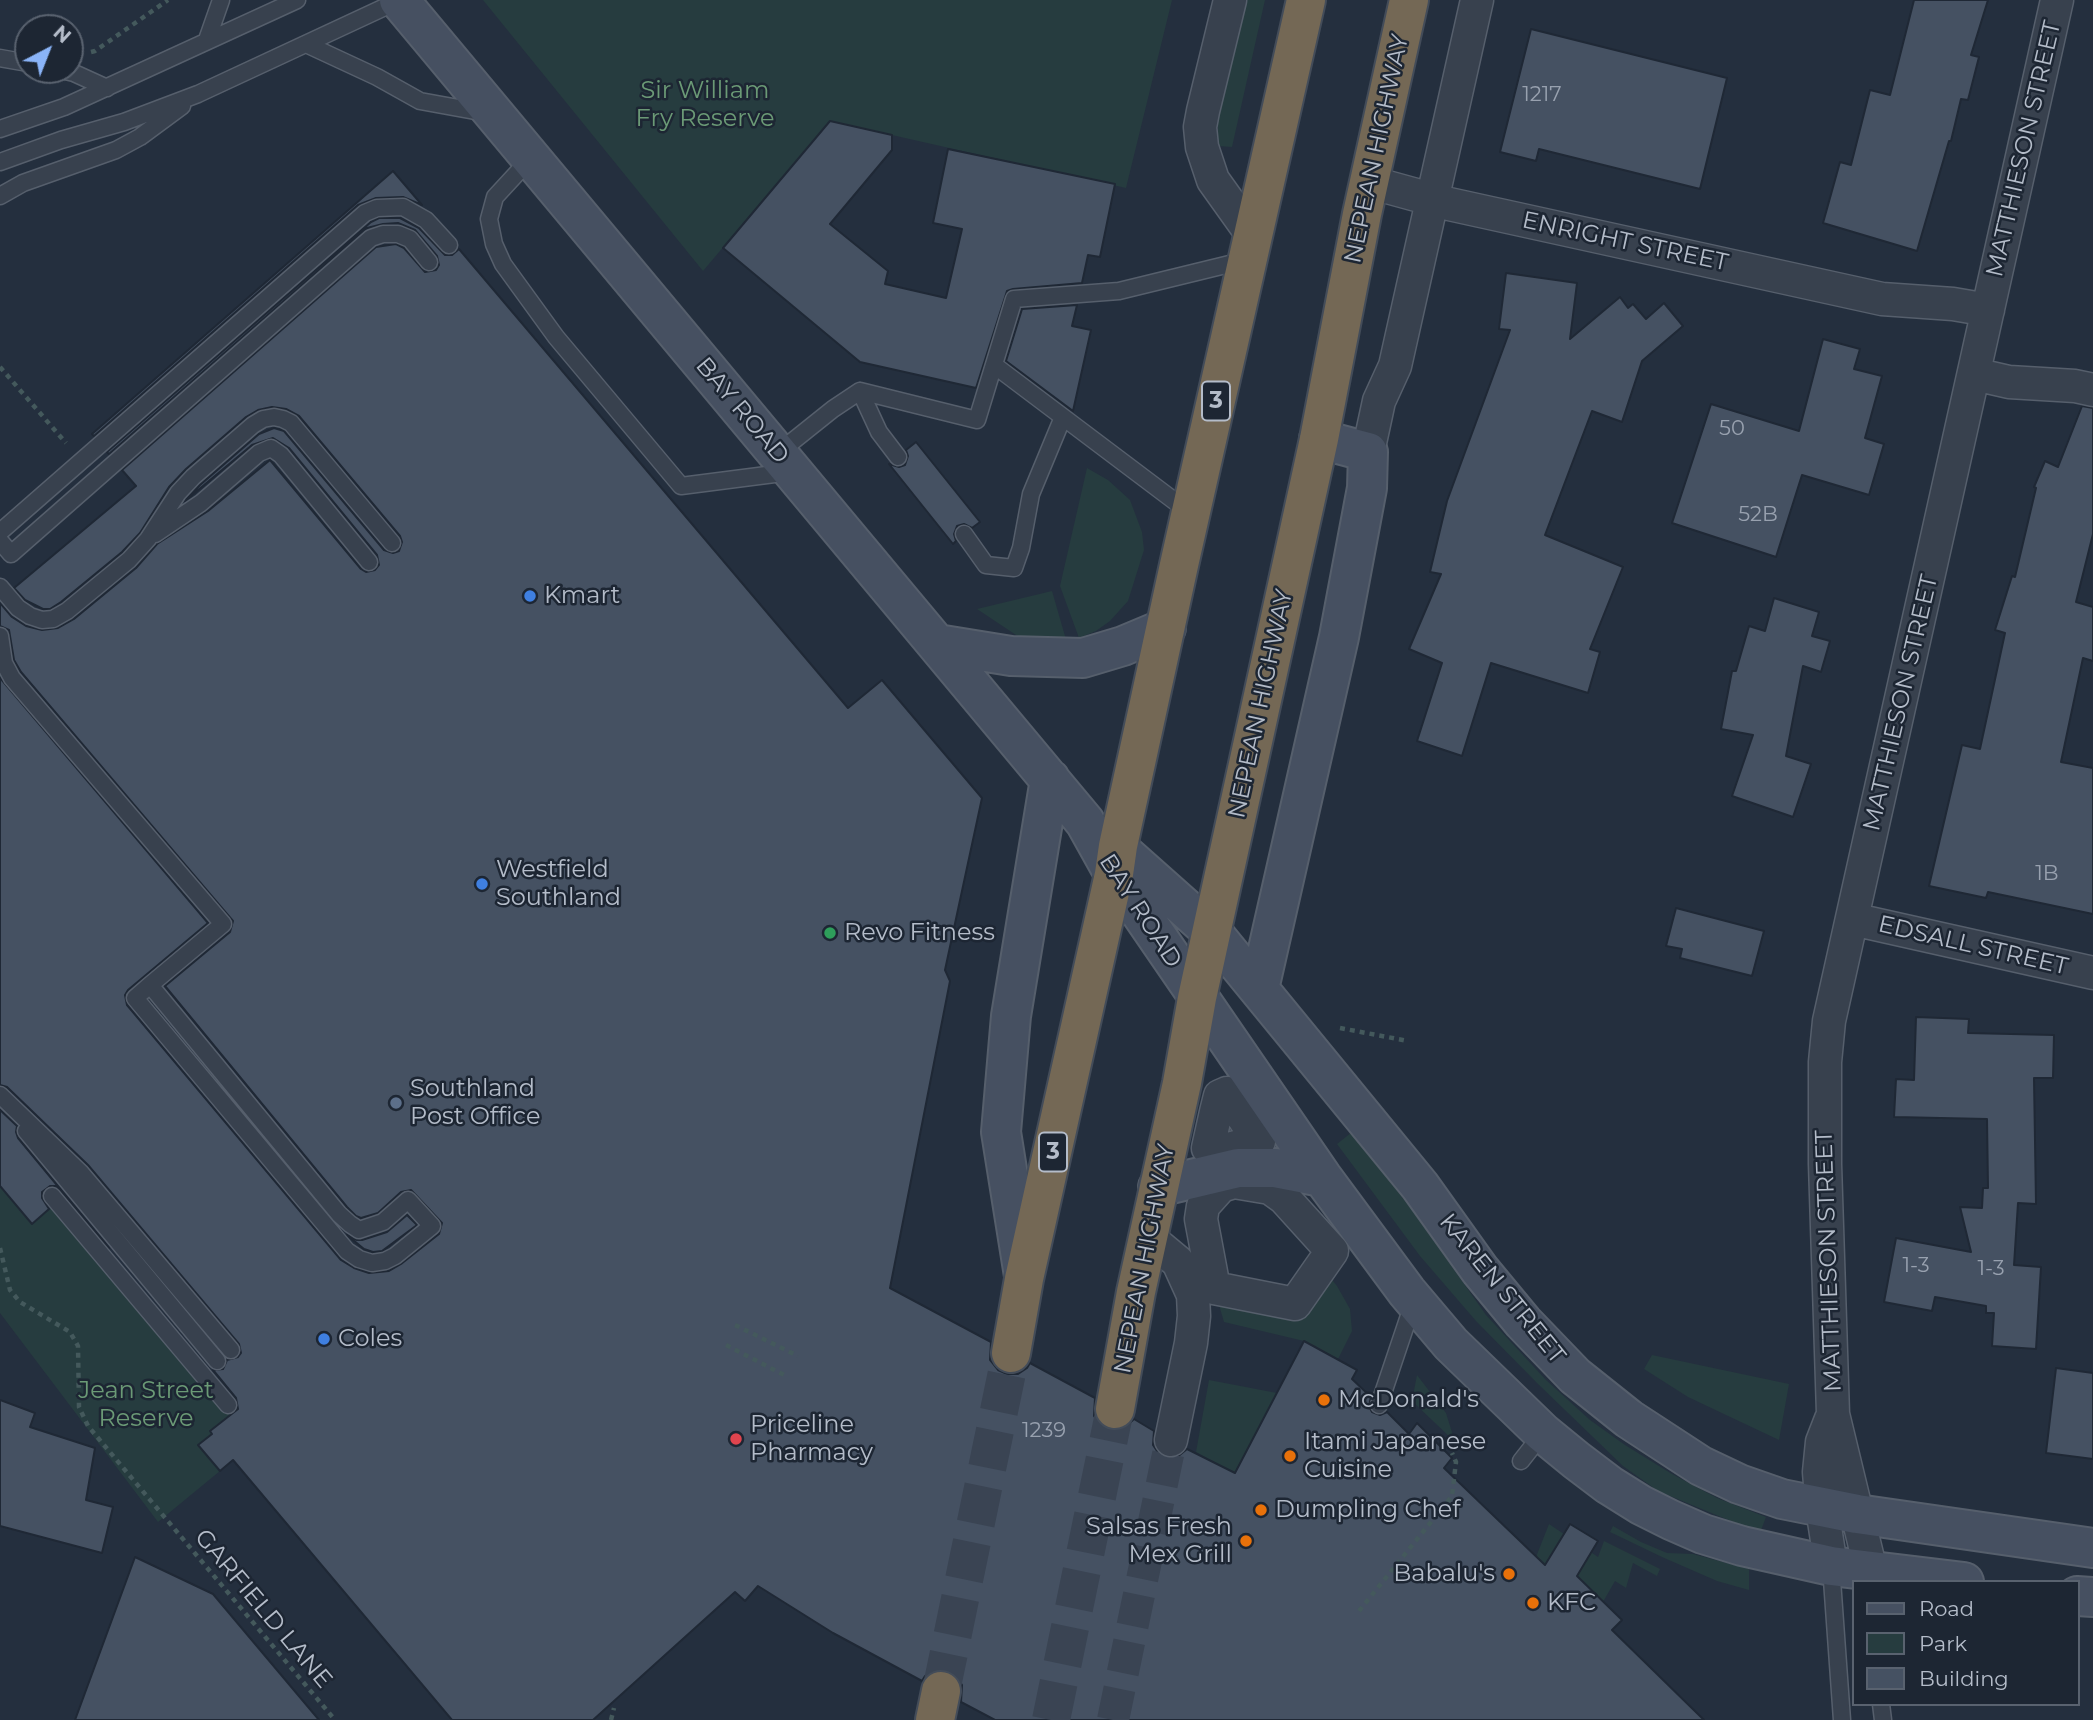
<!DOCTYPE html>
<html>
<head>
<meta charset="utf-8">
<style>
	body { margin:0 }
	#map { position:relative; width:2093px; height:1720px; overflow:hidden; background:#242f3e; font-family:Montserrat,sans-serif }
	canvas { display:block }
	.legend { position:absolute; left:1852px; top:1580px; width:228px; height:126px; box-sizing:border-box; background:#1d2633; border:2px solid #59626f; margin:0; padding:9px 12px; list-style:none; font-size:21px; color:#b4bcc9 }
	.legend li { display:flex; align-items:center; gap:14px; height:35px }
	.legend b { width:35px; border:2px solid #59626f }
	.north { position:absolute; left:14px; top:14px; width:70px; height:70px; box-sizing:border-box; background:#1d2633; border:2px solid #59626f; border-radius:50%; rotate:42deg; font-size:19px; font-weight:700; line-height:28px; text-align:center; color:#b4bcc9 }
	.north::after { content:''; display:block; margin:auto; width:24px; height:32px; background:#8ab4f8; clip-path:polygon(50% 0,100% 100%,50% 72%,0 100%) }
</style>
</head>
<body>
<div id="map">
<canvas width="2093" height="1720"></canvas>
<ul class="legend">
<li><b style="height:9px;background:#465061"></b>Road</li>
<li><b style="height:19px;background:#263c3f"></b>Park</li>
<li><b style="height:19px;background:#455162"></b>Building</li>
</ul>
<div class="north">N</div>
</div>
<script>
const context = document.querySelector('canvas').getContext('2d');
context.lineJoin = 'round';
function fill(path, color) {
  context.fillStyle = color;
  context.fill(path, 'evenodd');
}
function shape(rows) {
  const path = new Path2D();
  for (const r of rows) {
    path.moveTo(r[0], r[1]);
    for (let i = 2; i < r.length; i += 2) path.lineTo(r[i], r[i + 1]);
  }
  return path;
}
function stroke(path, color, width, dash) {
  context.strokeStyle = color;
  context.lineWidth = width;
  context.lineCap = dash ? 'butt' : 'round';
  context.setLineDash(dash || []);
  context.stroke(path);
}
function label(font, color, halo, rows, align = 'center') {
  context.font = font + ' Montserrat,sans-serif';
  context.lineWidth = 5;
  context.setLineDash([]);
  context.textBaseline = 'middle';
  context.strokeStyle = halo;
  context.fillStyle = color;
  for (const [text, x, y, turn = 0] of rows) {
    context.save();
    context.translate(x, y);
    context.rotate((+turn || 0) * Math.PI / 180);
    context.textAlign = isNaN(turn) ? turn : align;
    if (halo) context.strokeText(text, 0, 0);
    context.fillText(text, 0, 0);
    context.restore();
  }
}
fill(shape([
	[483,0,1172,0,1126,188,830,121,703,271],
	[1244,0,1265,0,1232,147,1218,146,1218,115],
	[1087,468,1108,480,1130,500,1142,532,1144,550,1128,601,1110,621,1096,631,1079,638,1060,586],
	[1052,591,1067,643,1025,641,977,609],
	[1352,1132,1412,1210,1486,1315,1546,1380,1590,1420,1625,1445,1672,1474,1717,1498,1766,1517,1760,1533,1658,1491,1623,1466,1538,1384,1476,1321,1420,1256,1337,1144],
	[0,1186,32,1223,57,1203,233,1413,210,1431,212,1434,199,1445,220,1471,158,1522,0,1313],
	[1321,1266,1337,1286,1350,1309,1352,1331,1338,1359,1304,1341,1224,1322,1214,1288,1295,1304],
	[1652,1355,1789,1384,1779,1440,1688,1397,1644,1369],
	[1417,1375,1446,1413,1455,1442,1412,1401],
	[1209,1380,1277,1393,1234,1474,1196,1452],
	[1549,1524,1598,1557,1604,1541,1660,1569,1657,1576,1633,1563,1626,1588,1615,1581,1603,1602,1578,1598,1536,1557],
	[1613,1526,1641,1542,1667,1553,1693,1554,1749,1569,1749,1590,1717,1581,1662,1557,1610,1532]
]), '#263c3f');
const building = shape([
	[1914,0,1988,0,1971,55,1979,57,1968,100,1961,99,1951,141,1949,141,1917,251,1823,223,1840,162,1851,165,1870,90,1890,95,1914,0],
	[1531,29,1727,78,1700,189,1539,149,1536,161,1500,152,1531,29],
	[830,121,892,135,892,150,830,224,888,271,885,284,946,298,962,229,933,223,948,149,1115,184,1100,257,1088,255,1082,283,1013,289,1007,291,976,388,860,362,723,248,830,121],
	[393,171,422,205,403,197,376,198,358,205,94,436,92,434,393,171],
	[379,218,400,218,419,228,445,255,452,255,459,249,848,708,882,680,982,798,945,970,950,981,890,1288,991,1342,990,1360,998,1370,1007,1374,1018,1374,1027,1368,1030,1363,1095,1398,1094,1416,1101,1426,1110,1430,1122,1430,1134,1419,1154,1431,1153,1445,1159,1454,1168,1458,1176,1458,1187,1449,1235,1473,1304,1341,1357,1370,1352,1379,1371,1397,1369,1406,1372,1412,1380,1415,1387,1412,1409,1434,1417,1423,1452,1458,1444,1468,1545,1565,1570,1524,1598,1541,1577,1576,1622,1620,1612,1630,1704,1720,995,1720,961,1702,962,1685,955,1674,946,1670,935,1670,925,1676,922,1681,833,1633,758,1586,745,1601,735,1592,593,1720,452,1720,233,1460,220,1471,198,1445,212,1434,210,1431,238,1409,236,1398,213,1370,223,1369,227,1360,238,1357,241,1353,239,1344,88,1165,7,1087,0,1085,0,678,208,923,128,990,125,995,127,1005,341,1260,354,1268,369,1273,389,1271,401,1264,439,1234,442,1223,411,1190,401,1192,378,1213,361,1218,356,1216,347,1207,165,986,230,932,233,921,21,672,14,660,9,630,0,626,0,603,12,617,26,626,42,630,58,628,74,619,136,568,157,544,208,511,270,460,361,569,366,572,375,570,379,565,377,555,289,448,273,438,252,445,185,501,200,485,259,434,274,428,284,431,384,550,393,553,399,551,402,542,400,536,299,416,286,409,272,407,258,410,246,417,186,469,169,487,140,533,122,552,61,602,50,609,43,609,25,600,14,588,136,486,122,470,376,247,396,244,404,248,425,272,436,270,439,265,437,256,415,230,398,223,383,224,367,228,109,454,107,452,371,222,379,218],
	[1506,273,1577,283,1570,339,1620,297,1628,308,1633,304,1646,319,1664,303,1683,326,1642,361,1622,422,1592,411,1545,535,1623,567,1590,649,1600,652,1588,693,1491,663,1462,756,1417,741,1442,663,1409,649,1441,574,1430,572,1447,501,1510,330,1499,329,1506,273],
	[1077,305,1072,326,1091,330,1073,411,1006,361,1022,309,1077,305],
	[1823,339,1860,349,1854,369,1882,376,1865,438,1884,444,1869,495,1802,475,1776,557,1672,523,1711,404,1799,431,1823,339],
	[2082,406,2093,408,2093,534,2076,602,2093,607,2093,661,2083,658,2061,762,2093,768,2093,914,1988,892,1986,898,1929,886,1962,745,1980,749,2005,633,1995,630,2012,576,2015,577,2036,488,2034,487,2045,461,2058,467,2082,406],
	[916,442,980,522,972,528,964,524,957,526,954,534,956,541,953,544,889,464,899,467,905,465,908,456,906,450,916,442],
	[1774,598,1819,612,1812,636,1830,641,1821,672,1803,666,1786,756,1811,764,1793,817,1732,796,1753,735,1721,729,1732,671,1736,671,1749,626,1765,631,1774,598],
	[1676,908,1764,931,1752,976,1680,958,1682,949,1666,946,1676,908],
	[1916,1017,1969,1019,1968,1033,2054,1035,2053,1078,2034,1078,2036,1204,2018,1203,2014,1265,2041,1267,2036,1349,1992,1346,1994,1313,1986,1313,1986,1306,1935,1297,1932,1311,1884,1302,1896,1238,1971,1252,1960,1207,1982,1208,1983,1188,1988,1188,1987,1119,1894,1117,1896,1079,1914,1080,1916,1017],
	[0,1110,17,1126,16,1132,18,1138,109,1248,56,1186,50,1186,42,1192,42,1198,49,1209,32,1224,0,1186,0,1110],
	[407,1215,417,1225,382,1251,373,1252,364,1249,347,1235,357,1240,362,1240,387,1232,407,1215],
	[2056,1368,2093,1373,2093,1459,2046,1453,2056,1368],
	[0,1400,35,1413,30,1427,95,1448,86,1500,113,1507,102,1553,0,1526,0,1400],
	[135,1557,213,1594,319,1720,75,1720,135,1557]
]);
fill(building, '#455162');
stroke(building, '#1f2835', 2);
stroke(shape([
	[1113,1720,1171,1440]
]), '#3a4453', 32, [32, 16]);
stroke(shape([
	[941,1691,1011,1353],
	[1051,1720,1115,1409]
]), '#3a4453', 38, [38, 19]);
const lane = shape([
	[207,40,221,0],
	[306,44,377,77,420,101,486,113],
	[0,58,28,63],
	[61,70,74,73,107,88],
	[0,129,64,107,297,0],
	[531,158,495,197,489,219,494,244,503,264,556,337,681,486,790,472],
	[0,162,61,140,124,122,198,94,400,0],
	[0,196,23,183,116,150,140,137,182,106],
	[994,365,1189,512],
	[860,391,879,432,898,457],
	[778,453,833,409,860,391,977,420,1014,299,1119,291,1246,260],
	[0,532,365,213,377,208,403,207,426,220,449,245],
	[155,534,201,503,259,453,271,448,281,455,369,562],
	[964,534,986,565,1014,568,1021,548,1031,494,1063,417],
	[0,541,11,554,371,238,383,234,398,234,410,239,429,262],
	[0,587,18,608,30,616,42,620,53,619,67,611,129,560,148,539,178,493,193,477,253,425,263,419,274,417,283,419,291,423,392,543],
	[0,636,4,663,12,678,223,924,150,985,135,998,347,1251,359,1259,372,1263,385,1261,395,1256,432,1226,408,1200,383,1222,359,1230,350,1224,339,1214,150,985],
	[0,1095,80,1172,231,1350],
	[26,1131,217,1361],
	[52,1196,228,1405],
	[1379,1405,1414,1301],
	[1521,1461,1543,1433],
	[1831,1566,1842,1720],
	[1881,1704,1883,1720]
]);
const street = shape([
	[1230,0,1203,111,1200,127,1202,147,1213,180,1253,236],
	[1369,182,1449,204,1882,299,1953,304,1988,310],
	[1974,374,2009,382,2075,386,2093,390],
	[1368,452,1379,401,1395,366,1477,0],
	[1852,919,2093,973],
	[1227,1093,1259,1141,1213,1153,1208,1148,1216,1112,1220,1096,1227,1093],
	[1234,1182,1270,1188,1284,1198,1332,1251,1295,1304,1214,1288,1201,1219,1203,1206,1221,1186,1234,1182],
	[1148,1237,1178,1262,1193,1295,1194,1316,1191,1343,1171,1440],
	[1831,1566,1822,1508,1819,1472,1822,1442,1831,1419],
	[1871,1571,1833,1414,1825,1164,1825,1062,1829,1021,2057,0]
]);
const secondary = shape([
	[399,0,1085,822,1114,874,1322,1177,1407,1292,1451,1344,1543,1433,1576,1460,1609,1485,1641,1505,1671,1520,1703,1534,1742,1546,1831,1566,1964,1582],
	[937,644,1011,656,1083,658,1123,646,1166,628],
	[1104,836,1212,932,1420,1186,1480,1270,1523,1322,1575,1376,1629,1419,1701,1466,1739,1484,1782,1499,1857,1514,2093,1548],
	[1259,989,1339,637,1367,488,1368,452,1319,439],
	[1158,1187,1238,1168,1275,1168,1322,1177],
	[1024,1276,1001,1132,1011,1016,1050,779],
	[2077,1596,2093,1597]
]);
const highway = shape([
	[1011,1353,1024,1279,1114,874,1118,846,1179,565,1306,0],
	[1115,1409,1136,1292,1182,1083,1197,998,1319,439,1362,214,1409,0],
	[935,1720,941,1691]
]);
stroke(lane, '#565f6c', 19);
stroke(street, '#565f6c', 35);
stroke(secondary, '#565f6c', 42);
stroke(highway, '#434c59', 42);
stroke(shape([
	[91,52,95,51,168,0],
	[0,367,66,443],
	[1340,1028,1408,1041],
	[0,1248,10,1290,20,1302,70,1332,78,1346,79,1407,88,1426,335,1720],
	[735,1325,798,1356],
	[726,1345,788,1377],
	[1359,1611,1452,1496,1456,1462,1452,1453],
	[611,1720,614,1708]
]), '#44595c', 4.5, [5, 5]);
stroke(lane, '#38414e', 16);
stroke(street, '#38414e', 32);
stroke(secondary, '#465061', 38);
stroke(highway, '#746855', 38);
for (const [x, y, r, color] of [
	[530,596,7,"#3f7fe0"],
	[482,884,7,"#3f7fe0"],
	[830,933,7,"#2e9e5b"],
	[396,1103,7,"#5c6f8a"],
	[324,1339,7,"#3f7fe0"],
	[1324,1400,7,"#e8710a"],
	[736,1439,7,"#e0444e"],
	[1290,1456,7,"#e8710a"],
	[1261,1510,7,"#e8710a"],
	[1246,1541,7,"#e8710a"],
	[1509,1574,7,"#e8710a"],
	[1533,1603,7,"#e8710a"]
]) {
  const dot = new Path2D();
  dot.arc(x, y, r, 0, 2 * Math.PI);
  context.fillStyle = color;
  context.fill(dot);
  stroke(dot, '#1d2633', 2.5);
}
label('21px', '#98a1af', null, [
	["1217",1542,95],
	["50",1732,429],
	["52B",1758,515],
	["1B",2047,874],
	["1-3",1916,1266],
	["1-3",1991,1269],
	["1239",1044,1431]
]);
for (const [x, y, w] of [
	[1216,401,28],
	[1053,1152,28]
]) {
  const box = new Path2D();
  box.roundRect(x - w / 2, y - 19.5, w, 39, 5);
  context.fillStyle = '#1d2633';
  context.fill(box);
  stroke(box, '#b4bcc9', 2);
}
label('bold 23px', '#b4bcc9', null, [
	["3",1216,401],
	["3",1053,1152]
]);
label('24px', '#6b9a76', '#1d2633', [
	["Sir William",705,91],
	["Fry Reserve",705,119],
	["Jean Street",146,1391],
	["Reserve",146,1419]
]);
label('24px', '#b4bcc9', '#1d2633', [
	["NEPEAN HIGHWAY",1377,149,-78],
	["MATTHIESON STREET",2024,149,-77],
	["ENRIGHT STREET",1625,242,12],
	["BAY ROAD",742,411,50],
	["MATTHIESON STREET",1901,703,-77],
	["NEPEAN HIGHWAY",1261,704,-78],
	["BAY ROAD",1140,911,57],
	["EDSALL STREET",1973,946,13],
	["NEPEAN HIGHWAY",1145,1259,-79],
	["MATTHIESON STREET",1829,1261,-92],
	["KAREN STREET",1502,1289,51],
	["GARFIELD LANE",263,1609,50]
]);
label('24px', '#b4bcc9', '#1d2633', [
	["Kmart",544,596],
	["Westfield",496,870],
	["Southland",496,898],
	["Revo Fitness",844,933],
	["Southland",410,1089],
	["Post Office",410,1117],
	["Coles",338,1339],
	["McDonald's",1338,1400],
	["Priceline",750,1425],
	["Pharmacy",750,1453],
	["Itami Japanese",1304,1442],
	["Cuisine",1304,1470],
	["Dumpling Chef",1275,1510],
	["Salsas Fresh",1232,1527,"right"],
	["Mex Grill",1232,1555,"right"],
	["Babalu's",1495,1574,"right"],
	["KFC",1547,1603]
], 'left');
</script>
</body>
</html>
